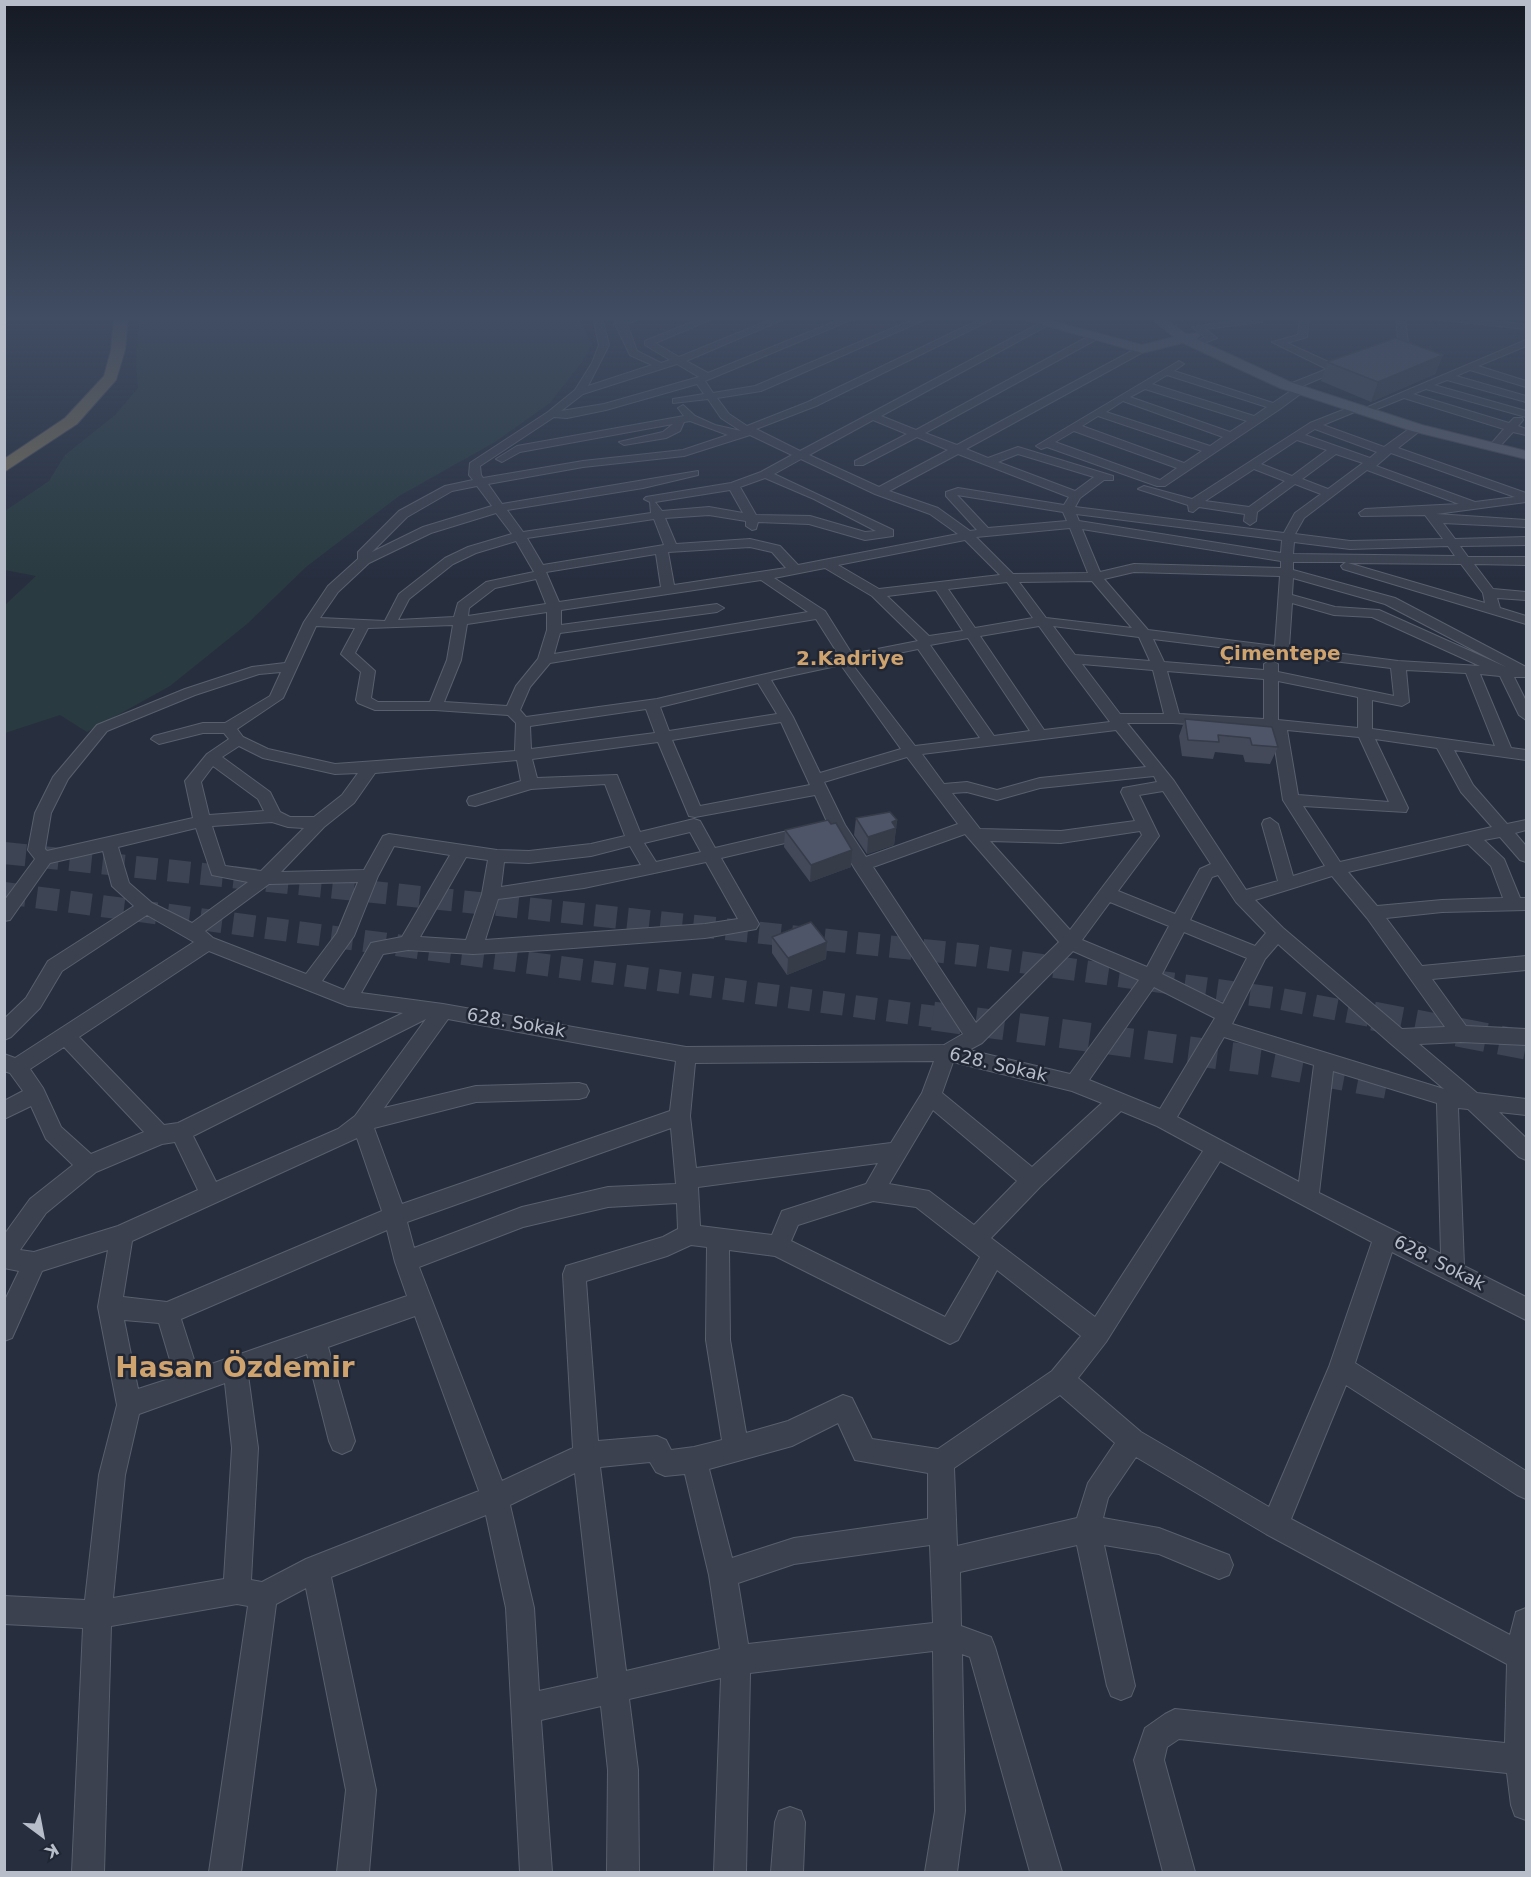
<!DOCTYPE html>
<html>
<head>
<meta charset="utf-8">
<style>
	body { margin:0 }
	#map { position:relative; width:1531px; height:1877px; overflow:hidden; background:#272f3f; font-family:"DejaVu Sans",sans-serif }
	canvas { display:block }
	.frame { position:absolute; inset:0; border:6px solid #b8bdca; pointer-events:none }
	.north { position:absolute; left:12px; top:1805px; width:60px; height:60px; -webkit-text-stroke:4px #202634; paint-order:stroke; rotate:148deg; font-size:16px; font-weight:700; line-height:24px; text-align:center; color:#b8bdca }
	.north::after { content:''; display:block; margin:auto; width:21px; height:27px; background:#b8bdca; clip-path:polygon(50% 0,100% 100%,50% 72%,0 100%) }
</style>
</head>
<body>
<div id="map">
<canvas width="1531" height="1877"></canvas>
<div class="frame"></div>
<div class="north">K</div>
</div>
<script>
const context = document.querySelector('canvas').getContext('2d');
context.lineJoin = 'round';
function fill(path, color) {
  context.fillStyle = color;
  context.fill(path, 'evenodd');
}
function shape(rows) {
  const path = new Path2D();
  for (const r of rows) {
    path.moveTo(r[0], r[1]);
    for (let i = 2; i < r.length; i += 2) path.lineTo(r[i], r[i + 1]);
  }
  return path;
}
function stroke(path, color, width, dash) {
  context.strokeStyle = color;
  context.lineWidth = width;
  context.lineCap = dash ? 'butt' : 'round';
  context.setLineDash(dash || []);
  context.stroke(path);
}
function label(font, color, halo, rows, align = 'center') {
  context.font = font + ' "DejaVu Sans",sans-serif';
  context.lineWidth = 5;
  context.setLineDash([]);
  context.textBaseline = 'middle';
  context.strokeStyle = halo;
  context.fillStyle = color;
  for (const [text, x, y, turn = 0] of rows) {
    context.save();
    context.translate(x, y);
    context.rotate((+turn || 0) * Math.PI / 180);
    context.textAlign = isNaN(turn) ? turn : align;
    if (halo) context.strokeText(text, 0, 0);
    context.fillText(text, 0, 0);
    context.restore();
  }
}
fill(shape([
	[139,317,578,317,592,344,582,362,550,403,495,442,399,496,306,567,247,624,170,686,87,732,60,715,5,733,5,605,36,576,5,570,5,511,49,481,65,455,115,415,138,388,136,364]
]), '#293b40');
stroke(shape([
	[4,853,971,955,1281,999,1381,1018],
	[4,893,944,1018]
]), '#3d4454', 22, [22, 11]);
stroke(shape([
	[933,1016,1264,1061,1390,1085],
	[1373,1016,1526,1045]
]), '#3d4454', 29, [29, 14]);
const minor = shape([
	[593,317,602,317,609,345,588,386,652,365,630,355,615,324,616,317,643,317,627,324,637,351,661,363,670,360,645,345,645,341,704,317,717,317,655,343,679,357,777,317,789,317,686,361,708,373,846,317,858,317,705,381,713,393,755,386,919,317,931,317,761,391,717,398,729,414,747,426,808,402,985,317,997,317,816,406,756,429,800,451,1042,322,1050,324,881,416,916,430,1091,335,1097,335,1097,339,925,433,957,445,1139,347,1145,347,1145,351,966,449,988,458,1018,447,1113,476,1113,480,1104,480,1080,498,1075,507,1284,533,1295,513,1321,494,1295,484,1257,512,1256,521,1250,525,1244,521,1245,514,1199,507,1193,512,1189,511,1188,505,1138,489,1144,486,1192,499,1310,423,1353,406,1358,409,1357,411,1323,425,1384,447,1413,426,1421,426,1421,430,1398,448,1526,493,1526,502,1436,514,1526,520,1526,527,1443,523,1455,539,1526,537,1526,545,1460,546,1468,557,1526,557,1526,565,1474,564,1493,589,1526,592,1526,600,1497,598,1500,608,1526,616,1526,624,1343,569,1341,566,1346,562,1293,562,1293,570,1395,598,1526,667,1526,677,1514,677,1526,701,1526,720,1519,715,1500,676,1480,674,1511,748,1526,750,1526,760,1454,750,1473,785,1507,824,1526,820,1526,830,1515,833,1526,846,1526,862,1520,860,1500,837,1484,840,1504,859,1520,898,1526,898,1526,910,1442,912,1386,918,1422,966,1526,956,1526,970,1432,979,1466,1026,1526,1029,1526,1045,1461,1042,1419,1044,1477,1093,1526,1099,1526,1115,1499,1112,1526,1138,1526,1160,1519,1157,1468,1109,1458,1108,1464,1266,1526,1297,1526,1320,1392,1252,1355,1363,1526,1471,1526,1499,1517,1495,1346,1385,1291,1519,1510,1635,1516,1612,1526,1608,1526,1820,1515,1816,1511,1805,1507,1773,1179,1739,1167,1747,1164,1760,1195,1872,1163,1872,1134,1760,1145,1728,1165,1714,1175,1709,1505,1743,1507,1664,1266,1534,1136,1457,1108,1498,1103,1518,1159,1528,1229,1555,1233,1565,1229,1575,1219,1579,1159,1554,1104,1545,1135,1686,1131,1696,1121,1700,1111,1696,1107,1686,1077,1545,960,1572,961,1626,991,1637,995,1647,1062,1872,1030,1872,970,1657,962,1654,965,1811,957,1872,925,1872,935,1811,933,1651,750,1673,746,1872,714,1872,721,1678,629,1699,638,1770,639,1872,607,1872,608,1770,601,1706,541,1720,552,1872,520,1872,506,1608,486,1515,331,1577,376,1790,369,1872,337,1872,346,1790,306,1588,276,1604,241,1872,209,1872,248,1606,237,1604,111,1626,104,1872,72,1872,83,1628,4,1624,4,1596,85,1600,99,1475,117,1405,98,1307,108,1250,42,1271,12,1338,4,1341,4,1302,19,1271,4,1268,4,1235,30,1199,73,1165,46,1139,31,1106,4,1119,4,1101,23,1091,10,1073,4,1071,4,1054,15,1058,194,942,147,915,62,971,40,1008,11,1037,4,1040,4,1019,26,998,48,961,134,906,112,886,103,851,50,863,10,920,4,921,4,901,35,859,28,850,35,813,53,777,97,725,185,689,252,667,285,663,304,622,328,586,358,559,358,552,399,511,445,486,473,480,469,475,470,463,548,412,575,390,592,363,599,345,593,317],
	[677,364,699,377,604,404,561,411,583,394,677,364],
	[697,384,704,394,673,399,673,403,708,399,721,418,741,431,715,425,695,416,683,405,678,408,684,416,517,446,496,459,502,462,520,452,673,424,663,432,619,442,624,445,666,438,680,431,684,422,690,421,728,435,683,450,583,461,483,478,481,475,480,466,554,417,567,418,606,410,697,384],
	[873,420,907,434,855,461,855,465,863,465,917,437,948,450,879,487,809,455,873,420],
	[1315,429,1377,452,1370,458,1305,435,1315,429],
	[750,435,792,455,761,472,731,483,646,497,644,499,650,502,651,513,523,532,507,510,643,488,698,475,698,471,502,504,488,484,583,467,684,456,750,435],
	[1297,440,1327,450,1292,476,1261,464,1297,440],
	[1391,453,1515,497,1475,502,1376,466,1391,453],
	[958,454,1069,497,1064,505,958,488,946,492,946,496,977,530,970,531,938,508,889,491,958,454],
	[1018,454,1094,477,1075,491,998,462,1018,454],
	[1336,454,1363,463,1328,489,1302,479,1336,454],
	[801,459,875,494,930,514,958,534,798,565,780,546,750,539,676,544,665,518,709,515,746,521,746,526,752,530,756,529,758,522,809,524,865,540,893,536,893,530,774,474,801,459],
	[1254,469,1285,481,1249,507,1205,501,1254,469],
	[1367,470,1459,504,1365,509,1359,513,1361,516,1425,515,1443,539,1350,541,1295,534,1304,518,1367,470],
	[765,478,814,499,876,531,865,532,810,516,756,515,740,487,765,478],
	[477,486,492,506,423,527,372,552,407,517,452,491,477,486],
	[730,490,743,513,709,507,662,511,655,502,730,490],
	[957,495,1063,512,1067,521,988,528,957,495],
	[496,513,512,534,468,547,445,558,399,594,385,621,320,618,338,592,369,563,431,533,496,513],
	[1076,514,1282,540,1281,553,1079,521,1076,514],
	[654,519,664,545,543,565,527,538,654,519],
	[1070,528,1088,573,1013,574,976,537,1070,528],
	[1082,529,1281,561,1281,568,1134,564,1100,572,1082,529],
	[965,540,1000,575,879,589,838,565,965,540],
	[516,541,534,572,486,582,458,603,454,617,398,620,409,599,453,564,476,553,516,541],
	[1294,542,1350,549,1448,546,1455,556,1293,554,1294,542],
	[750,547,772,552,786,568,674,585,668,552,750,547],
	[656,554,661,587,559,602,546,572,656,554],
	[1348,563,1461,564,1483,593,1485,603,1348,563],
	[825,568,872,596,918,641,852,654,825,611,774,578,825,568],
	[1134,572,1280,576,1275,646,1148,630,1104,579,1134,572],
	[1293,578,1385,604,1506,667,1379,610,1335,607,1292,595,1293,578],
	[536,579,546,604,468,616,469,608,495,588,536,579],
	[761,580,808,612,554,654,560,633,717,612,724,608,717,604,561,625,561,610,761,580],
	[1092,581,1132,628,1046,618,1019,582,1092,581],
	[1007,582,1033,618,975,628,948,589,1007,582],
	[936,590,963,631,929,636,887,596,936,590],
	[1292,603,1334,615,1372,617,1480,666,1398,661,1289,647,1292,603],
	[547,612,547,630,538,659,516,686,507,706,444,702,461,660,467,624,547,612],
	[816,619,840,657,657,699,526,717,520,710,530,687,550,663,816,619],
	[453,625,447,660,430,702,378,702,371,698,375,671,355,653,368,628,453,625],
	[316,626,355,628,341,654,361,672,356,700,358,703,375,710,435,710,508,715,516,723,515,751,335,764,268,749,243,737,237,729,283,698,316,626],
	[1039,626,1065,662,1110,722,1044,730,980,636,1039,626],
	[1053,626,1139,637,1150,661,1075,655,1053,626],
	[968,638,1030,731,994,736,930,645,968,638],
	[1153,639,1391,668,1394,696,1278,672,1278,664,1271,660,1264,664,1264,670,1164,662,1153,639],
	[918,649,980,738,915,746,855,668,855,662,918,649],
	[1082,664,1153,670,1164,714,1120,714,1082,664],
	[841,665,901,749,820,773,793,717,771,680,841,665],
	[1406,670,1466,673,1495,746,1372,729,1372,700,1402,706,1409,702,1406,670],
	[1167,671,1264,679,1264,719,1179,714,1167,671],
	[281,672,270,696,225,723,203,723,154,736,151,739,159,744,203,733,224,733,229,739,207,754,185,781,193,818,47,851,45,849,51,813,68,779,107,731,195,695,259,674,281,672],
	[1278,681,1358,697,1358,728,1278,720,1278,681],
	[758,683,777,714,669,731,660,707,758,683],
	[646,709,655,733,531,749,530,726,646,709],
	[781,722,810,785,700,806,672,740,781,722],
	[1127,723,1173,723,1272,729,1283,800,1325,866,1293,876,1278,824,1270,818,1264,820,1262,824,1278,881,1246,890,1174,781,1127,723],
	[1116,730,1146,767,1040,778,997,790,967,782,944,784,922,754,1116,730],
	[1287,730,1359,737,1389,802,1298,795,1287,730],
	[1375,739,1437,748,1461,792,1492,827,1340,862,1303,806,1406,812,1408,808,1375,739],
	[658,742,689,816,695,817,815,795,829,826,855,869,963,1034,944,1045,686,1047,443,1004,361,993,383,954,408,950,473,954,547,950,705,938,756,929,759,924,721,858,815,836,817,832,815,828,809,826,715,848,700,821,694,819,640,832,617,775,537,778,532,759,658,742],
	[239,746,263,758,335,774,358,773,342,795,314,817,290,817,280,812,270,792,222,757,239,746],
	[907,757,958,824,866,857,845,825,824,782,907,757],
	[517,760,521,781,469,797,467,801,469,805,475,806,531,789,605,784,625,836,591,844,529,851,497,850,389,834,383,836,364,870,281,872,324,827,354,803,375,773,517,760],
	[213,766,258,799,264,811,209,815,201,782,213,766],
	[1154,776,1157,782,1123,788,1121,792,1135,821,1061,831,980,829,952,793,967,792,997,800,1040,788,1154,776],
	[1163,791,1211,864,1200,869,1175,914,1118,891,1159,836,1139,795,1163,791],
	[272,822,288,827,304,828,261,871,225,866,212,826,272,822],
	[196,828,212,875,248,882,192,923,152,903,129,883,118,847,196,828],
	[1140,831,1142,835,1070,930,990,841,1061,843,1140,831],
	[690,832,701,852,656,862,644,843,690,832],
	[965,834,1059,942,976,1023,873,867,965,834],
	[1468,844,1491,866,1503,898,1442,900,1377,906,1348,872,1468,844],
	[394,846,450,855,402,937,371,943,344,990,322,981,354,936,378,876,394,846],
	[630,846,641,865,501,887,504,862,529,863,591,856,630,846],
	[466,857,488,860,482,894,466,940,420,937,466,857],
	[706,862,738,919,705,924,485,940,498,899,584,888,706,862],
	[1218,875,1236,902,1266,933,1255,946,1190,920,1212,877,1218,875],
	[1332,876,1367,918,1445,1027,1402,1029,1283,928,1255,900,1332,876],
	[358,882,337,933,306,974,213,938,205,931,269,884,358,882],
	[1110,902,1169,926,1147,967,1082,940,1110,902],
	[1184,932,1247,958,1223,1004,1162,974,1184,932],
	[1278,944,1390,1043,1444,1089,1232,1024,1265,959,1278,944],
	[209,951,348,1006,403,1013,178,1123,164,1125,79,1037,209,951],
	[1073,951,1139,980,1070,1074,969,1050,982,1043,1073,951],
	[1154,987,1215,1018,1160,1109,1089,1080,1154,987],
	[426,1019,355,1116,338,1129,216,1182,193,1136,426,1019],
	[448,1019,676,1061,670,1111,402,1204,374,1128,476,1102,579,1099,586,1097,589,1091,586,1085,579,1083,476,1086,384,1108,448,1019],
	[1224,1037,1314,1065,1299,1182,1177,1117,1224,1037],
	[64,1047,144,1132,91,1154,61,1127,43,1088,30,1069,64,1047],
	[934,1061,922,1093,891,1143,696,1168,690,1116,695,1063,934,1061],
	[953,1062,1072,1091,1102,1103,1032,1167,942,1093,953,1062],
	[1333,1071,1437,1103,1441,1254,1319,1193,1333,1071],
	[933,1110,1017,1181,974,1225,929,1191,889,1184,933,1110],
	[1121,1111,1157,1126,1203,1151,1095,1317,991,1238,1040,1187,1121,1111],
	[671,1128,676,1184,608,1187,522,1207,414,1248,407,1222,671,1128],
	[357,1138,382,1211,167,1302,123,1297,132,1241,357,1138],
	[175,1142,198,1190,118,1226,34,1252,20,1250,46,1213,96,1172,162,1144,175,1142],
	[1220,1161,1372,1242,1329,1367,1269,1507,1141,1432,1078,1378,1106,1342,1220,1161],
	[878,1163,866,1184,782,1211,772,1235,700,1226,698,1187,878,1163],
	[873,1201,916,1207,980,1257,945,1317,791,1241,798,1225,873,1201],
	[677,1203,678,1229,663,1237,566,1266,563,1274,573,1448,502,1481,419,1267,523,1227,608,1207,677,1203],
	[387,1230,395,1262,407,1296,197,1369,181,1319,387,1230],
	[691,1245,707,1247,706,1340,722,1440,694,1447,671,1450,666,1440,657,1436,598,1441,586,1281,667,1256,691,1245],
	[729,1250,775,1256,950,1344,958,1340,997,1270,1081,1336,1052,1371,938,1449,872,1439,852,1398,843,1395,788,1421,746,1433,730,1340,729,1250],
	[415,1316,479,1491,306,1559,262,1582,251,1580,258,1448,248,1375,307,1354,329,1441,333,1450,342,1454,351,1450,355,1441,328,1347,415,1316],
	[124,1320,159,1323,175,1377,138,1389,124,1320],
	[225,1383,232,1448,224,1579,113,1598,125,1475,139,1414,225,1383],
	[1060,1395,1115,1443,1088,1483,1077,1518,957,1546,954,1468,1060,1395],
	[838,1423,855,1460,928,1473,928,1519,794,1538,732,1558,709,1469,792,1446,838,1423],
	[650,1462,656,1472,665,1476,685,1474,709,1575,720,1649,626,1671,600,1467,650,1462],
	[575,1473,598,1678,539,1691,534,1608,510,1505,575,1473],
	[930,1545,933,1623,748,1644,738,1583,794,1564,930,1545],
	[1259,317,1262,318,1262,322,1205,329,1217,338,1204,343,1199,340,1205,337,1192,327,1259,317],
	[1300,317,1309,317,1307,337,1287,343,1335,365,1347,363,1347,367,1300,387,1304,390,1303,392,1280,409,1165,486,1157,486,1047,447,1041,449,1036,446,1179,361,1184,364,1174,371,1273,403,1295,388,1291,385,1292,383,1327,369,1272,342,1298,335,1300,317],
	[1167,375,1267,407,1254,416,1152,384,1167,375],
	[1145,389,1247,421,1230,432,1130,397,1145,389],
	[1123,401,1223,437,1210,446,1106,412,1123,401],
	[1098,416,1202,451,1184,463,1082,426,1098,416],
	[1074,431,1177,468,1160,480,1055,442,1074,431],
	[1396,317,1405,317,1408,343,1387,352,1381,352,1381,348,1398,342,1396,317],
	[1412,317,1447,317,1523,324,1526,329,1412,317],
	[1526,340,1526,346,1478,366,1526,381,1526,387,1470,370,1456,376,1526,396,1526,402,1447,380,1434,385,1526,411,1526,417,1426,389,1413,394,1509,423,1514,418,1522,418,1523,420,1518,426,1526,429,1526,435,1513,432,1500,446,1492,446,1491,444,1504,429,1404,398,1372,411,1363,409,1526,340],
	[790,1807,801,1811,805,1822,803,1872,771,1872,775,1822,779,1811,790,1807]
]);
const major = shape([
	[1016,317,1037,317,1142,345,1174,337,1149,317,1163,317,1186,334,1198,333,1200,336,1196,339,1290,382,1422,425,1526,451,1526,459,1412,431,1280,388,1183,343,1142,353,1016,317]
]);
const highway = shape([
	[114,317,128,317,125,350,116,380,77,424,4,472,4,459,65,418,104,376,111,350,114,317]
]);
stroke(minor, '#595f6d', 2);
stroke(major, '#454a58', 2);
stroke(highway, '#464c5a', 2);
fill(minor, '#3b414f');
fill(major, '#5a606f');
fill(highway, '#756d59');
fill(shape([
	[1443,355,1435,374,1371,402,1321,381,1327,362],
	[1185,719,1272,727,1278,747,1270,764,1245,762,1243,755,1215,752,1213,759,1182,756,1179,736],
	[856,818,897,820,894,845,867,854,854,835],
	[785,830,851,867,810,882,784,847],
	[772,937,827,942,826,959,787,975,772,953]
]), '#434959');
fill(shape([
	[1443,355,1435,374,1371,402,1378,382],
	[897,820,894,845,867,854,868,837,892,822],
	[852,850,851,867,810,882,811,865],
	[827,942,826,959,787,975,788,958]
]), '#373c49');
const building = shape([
	[1396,338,1443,355,1378,382,1327,362,1396,338],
	[1185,719,1272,727,1278,747,1252,745,1250,738,1218,735,1219,742,1188,740,1185,719],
	[890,812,897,820,892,822,896,828,868,837,856,818,890,812],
	[828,820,831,824,836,823,852,850,811,865,785,830,828,820],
	[811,922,827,942,788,958,772,937,811,922]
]);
fill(building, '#4e5568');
stroke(building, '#373c49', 1.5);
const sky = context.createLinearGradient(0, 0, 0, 580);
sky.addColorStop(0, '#151a23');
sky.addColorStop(0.55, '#414d63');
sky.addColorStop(1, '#414d6300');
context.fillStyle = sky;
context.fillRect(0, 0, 1531, 580);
label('18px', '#b8bdca', '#202634', [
	["628. Sokak",516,1024,10],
	["628. Sokak",998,1066,13],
	["628. Sokak",1439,1264,27]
]);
label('bold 20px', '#cfa36e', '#202634', [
	["Çimentepe",1280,655],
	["2.Kadriye",850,660]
]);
label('bold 28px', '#cfa36e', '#202634', [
	["Hasan Özdemir",235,1370]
]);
</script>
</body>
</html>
